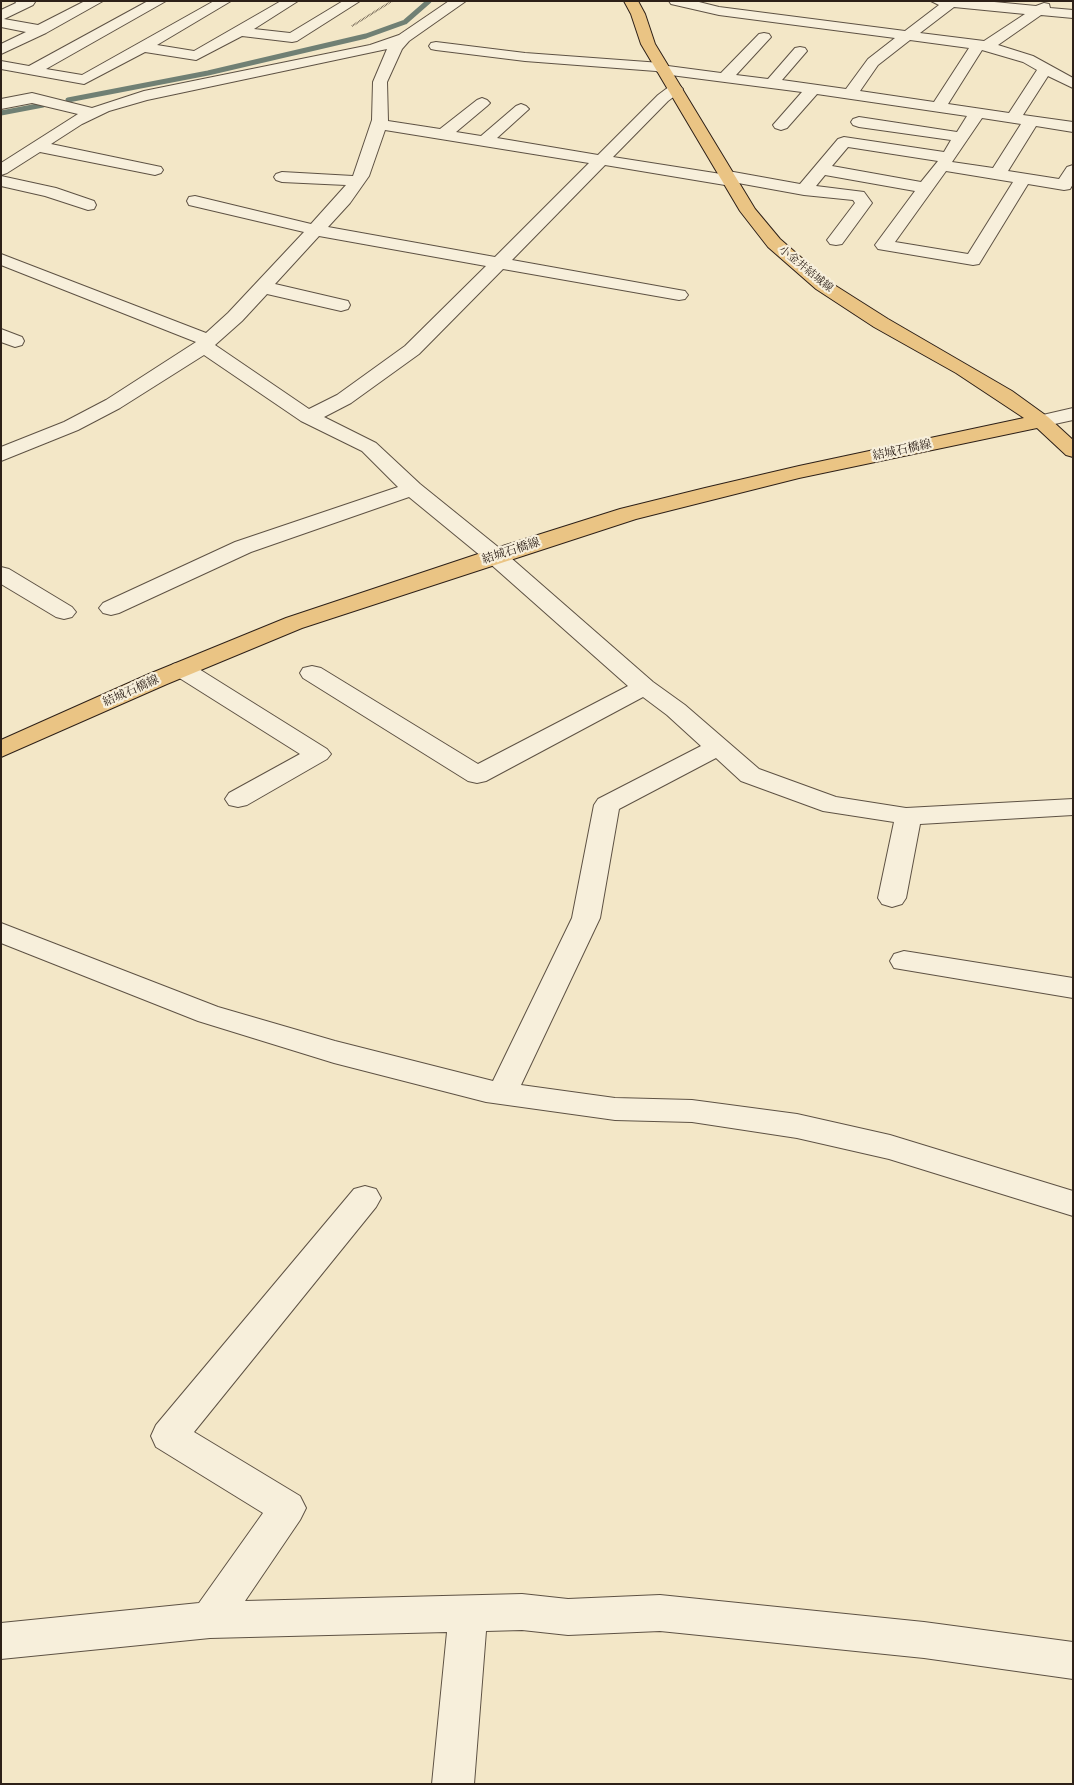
<!DOCTYPE html>
<html>
<head>
<meta charset="utf-8">
<style>
	body { margin:0 }
	#map { position:relative; width:1074px; height:1785px; overflow:hidden; background:#f3e7c7; font-family:"Libre Caslon Text",serif }
	canvas { display:block }
	.frame { position:absolute; inset:0; border:2px solid #2d2018; pointer-events:none }
</style>
</head>
<body>
<div id="map">
<canvas width="1074" height="1785"></canvas>
<div class="frame"></div>
</div>
<script>
const context = document.querySelector('canvas').getContext('2d');
context.lineJoin = 'round';
function shape(rows) {
  const path = new Path2D();
  for (const r of rows) {
    path.moveTo(r[0], r[1]);
    for (let i = 2; i < r.length; i += 2) path.lineTo(r[i], r[i + 1]);
  }
  return path;
}
function stroke(path, color, width, dash) {
  context.strokeStyle = color;
  context.lineWidth = width;
  context.lineCap = dash ? 'butt' : 'round';
  context.setLineDash(dash || []);
  context.stroke(path);
}
function fill(path, color) {
  context.fillStyle = color;
  context.fill(path, 'evenodd');
}
function label(font, color, halo, rows, align = 'center') {
  context.font = font + ' "Libre Caslon Text","Noto Serif JP",serif';
  context.lineWidth = 4.5;
  context.setLineDash([]);
  context.textBaseline = 'middle';
  context.strokeStyle = halo;
  context.fillStyle = color;
  for (const [text, x, y, turn = 0] of rows) {
    context.save();
    context.translate(x, y);
    context.rotate((+turn || 0) * Math.PI / 180);
    context.textAlign = isNaN(turn) ? turn : align;
    if (halo) context.strokeText(text, 0, 0);
    context.fillText(text, 0, 0);
    context.restore();
  }
}
stroke(shape([
	[68,100,208,73,366,36,405,22,429,1],
	[1,113,43,105]
]), '#708074', 5);
const minor = shape([
	[15,1,35,2,33,5,4,19,38,25,85,1,103,1,46,33,1,54,1,44,26,32,1,27,1,10,16,3,15,1],
	[148,1,166,1,46,69,82,75,214,1,231,1,157,45,194,51,281,1,298,1,254,29,290,33,343,1,360,1,297,41,292,42,242,36,196,60,145,52,84,84,1,69,1,61,29,66,148,1],
	[449,1,466,1,409,41,402,49,387,82,388,121,440,129,477,100,482,98,487,100,490,103,487,106,456,132,481,136,516,106,521,104,526,106,529,109,497,138,598,155,658,95,670,86,675,84,680,86,683,89,680,92,668,101,613,157,721,174,728,171,800,184,838,139,844,137,944,152,951,140,859,127,853,125,851,122,853,119,859,117,957,132,967,116,817,94,787,128,781,130,775,128,773,125,802,92,663,74,656,71,525,61,436,50,431,49,429,46,431,43,436,42,525,53,661,63,668,66,721,73,759,34,764,33,769,34,771,37,736,75,768,79,795,48,800,47,805,48,807,51,782,80,846,89,868,59,895,38,719,15,671,4,669,1,695,1,719,7,905,31,939,5,931,1,984,1,1036,6,1044,3,1049,4,1050,8,1073,10,1073,18,1041,15,998,45,1033,56,1073,78,1073,88,1048,76,1023,115,1073,122,1073,132,1036,126,1008,171,1059,179,1067,167,1073,165,1073,184,1070,189,1064,190,1028,184,979,264,973,265,878,249,875,245,915,191,825,175,816,186,864,192,872,203,842,244,836,245,830,244,827,240,855,203,853,200,804,195,738,183,731,186,605,165,512,260,679,290,685,291,688,295,685,299,679,300,503,269,419,354,351,403,324,417,376,443,420,484,503,551,653,682,685,705,759,769,836,797,906,808,1073,799,1073,815,920,824,906,898,902,904,892,907,882,904,878,898,894,822,823,811,741,781,716,758,619,809,600,918,521,1085,615,1098,692,1100,797,1114,890,1135,1073,1191,1073,1216,889,1159,797,1138,692,1122,615,1120,486,1102,334,1063,198,1021,1,943,1,923,218,1007,335,1041,493,1081,572,918,594,805,598,799,701,746,667,715,643,697,486,781,477,783,468,781,303,678,300,673,303,668,312,666,321,668,478,764,628,686,487,561,409,497,251,552,119,613,111,615,103,613,99,608,103,603,235,542,398,487,362,451,301,421,204,355,120,408,78,430,1,461,1,447,64,422,106,400,196,342,1,265,1,254,206,333,228,313,304,232,189,205,187,201,189,197,195,196,311,224,346,185,282,182,276,180,274,177,276,174,282,172,353,176,372,120,373,82,387,49,147,100,109,111,82,124,51,144,161,167,163,170,161,173,155,175,40,152,7,173,1,175,1,163,78,114,32,103,1,109,1,99,32,93,92,108,144,91,370,45,399,35,449,1],
	[954,7,1025,14,984,41,920,33,954,7],
	[910,40,969,48,934,102,860,91,878,65,910,40],
	[982,50,1023,62,1037,70,1009,113,948,104,982,50],
	[982,118,1021,124,993,168,952,162,982,118],
	[385,130,589,163,495,257,328,227,350,203,369,176,385,130],
	[848,147,938,161,921,182,832,166,848,147],
	[946,171,1013,182,968,254,895,242,946,171],
	[319,236,486,266,405,346,337,395,309,409,215,345,242,321,267,294,341,311,348,309,350,305,348,301,275,284,319,236],
	[1,176,56,188,94,201,96,205,94,209,88,210,45,196,1,186,1,176],
	[1,329,22,337,24,341,22,345,15,347,1,342,1,329],
	[1073,408,1073,420,1041,427,1034,425,1031,421,1034,417,1073,408],
	[1,567,9,569,72,607,76,612,72,617,64,619,56,617,1,584,1,567],
	[182,662,191,664,327,749,331,754,327,759,247,805,238,807,229,805,225,799,229,793,300,754,173,674,170,669,173,664,182,662],
	[904,951,1073,978,1073,998,894,968,890,961,894,954,904,951],
	[365,1186,376,1189,381,1198,376,1207,194,1432,300,1496,306,1508,300,1520,245,1601,522,1594,568,1599,660,1595,924,1622,1073,1642,1073,1679,924,1658,660,1631,568,1635,522,1630,486,1631,474,1784,432,1784,447,1632,210,1638,1,1659,1,1623,199,1603,263,1513,156,1447,151,1436,156,1425,354,1189,365,1186]
]);
const major = shape([
	[624,1,638,1,645,14,655,44,755,209,780,239,828,281,888,319,1012,391,1048,417,1073,440,1073,457,1066,455,1037,428,799,478,636,519,302,628,167,684,1,757,1,740,149,674,286,618,487,551,620,509,705,488,799,466,1024,418,956,373,874,327,816,289,768,247,740,211,641,44,631,14,624,1]
]);
stroke(minor, '#5e5244', 2);
stroke(major, '#2d2018', 2);
stroke(shape([
	[352,26,392,1]
]), '#2d2018', 2, [0.5, 1]);
fill(minor, '#f7efdb');
fill(major, '#eac484');
label('11px', '#2d2018', '#f7efdb', [
	["小金井結城線",806,269,39]
]);
label('12px', '#2d2018', '#f7efdb', [
	["結城石橋線",902,450,-12],
	["結城石橋線",511,551,-18],
	["結城石橋線",131,691,-24]
]);
</script>
</body>
</html>
